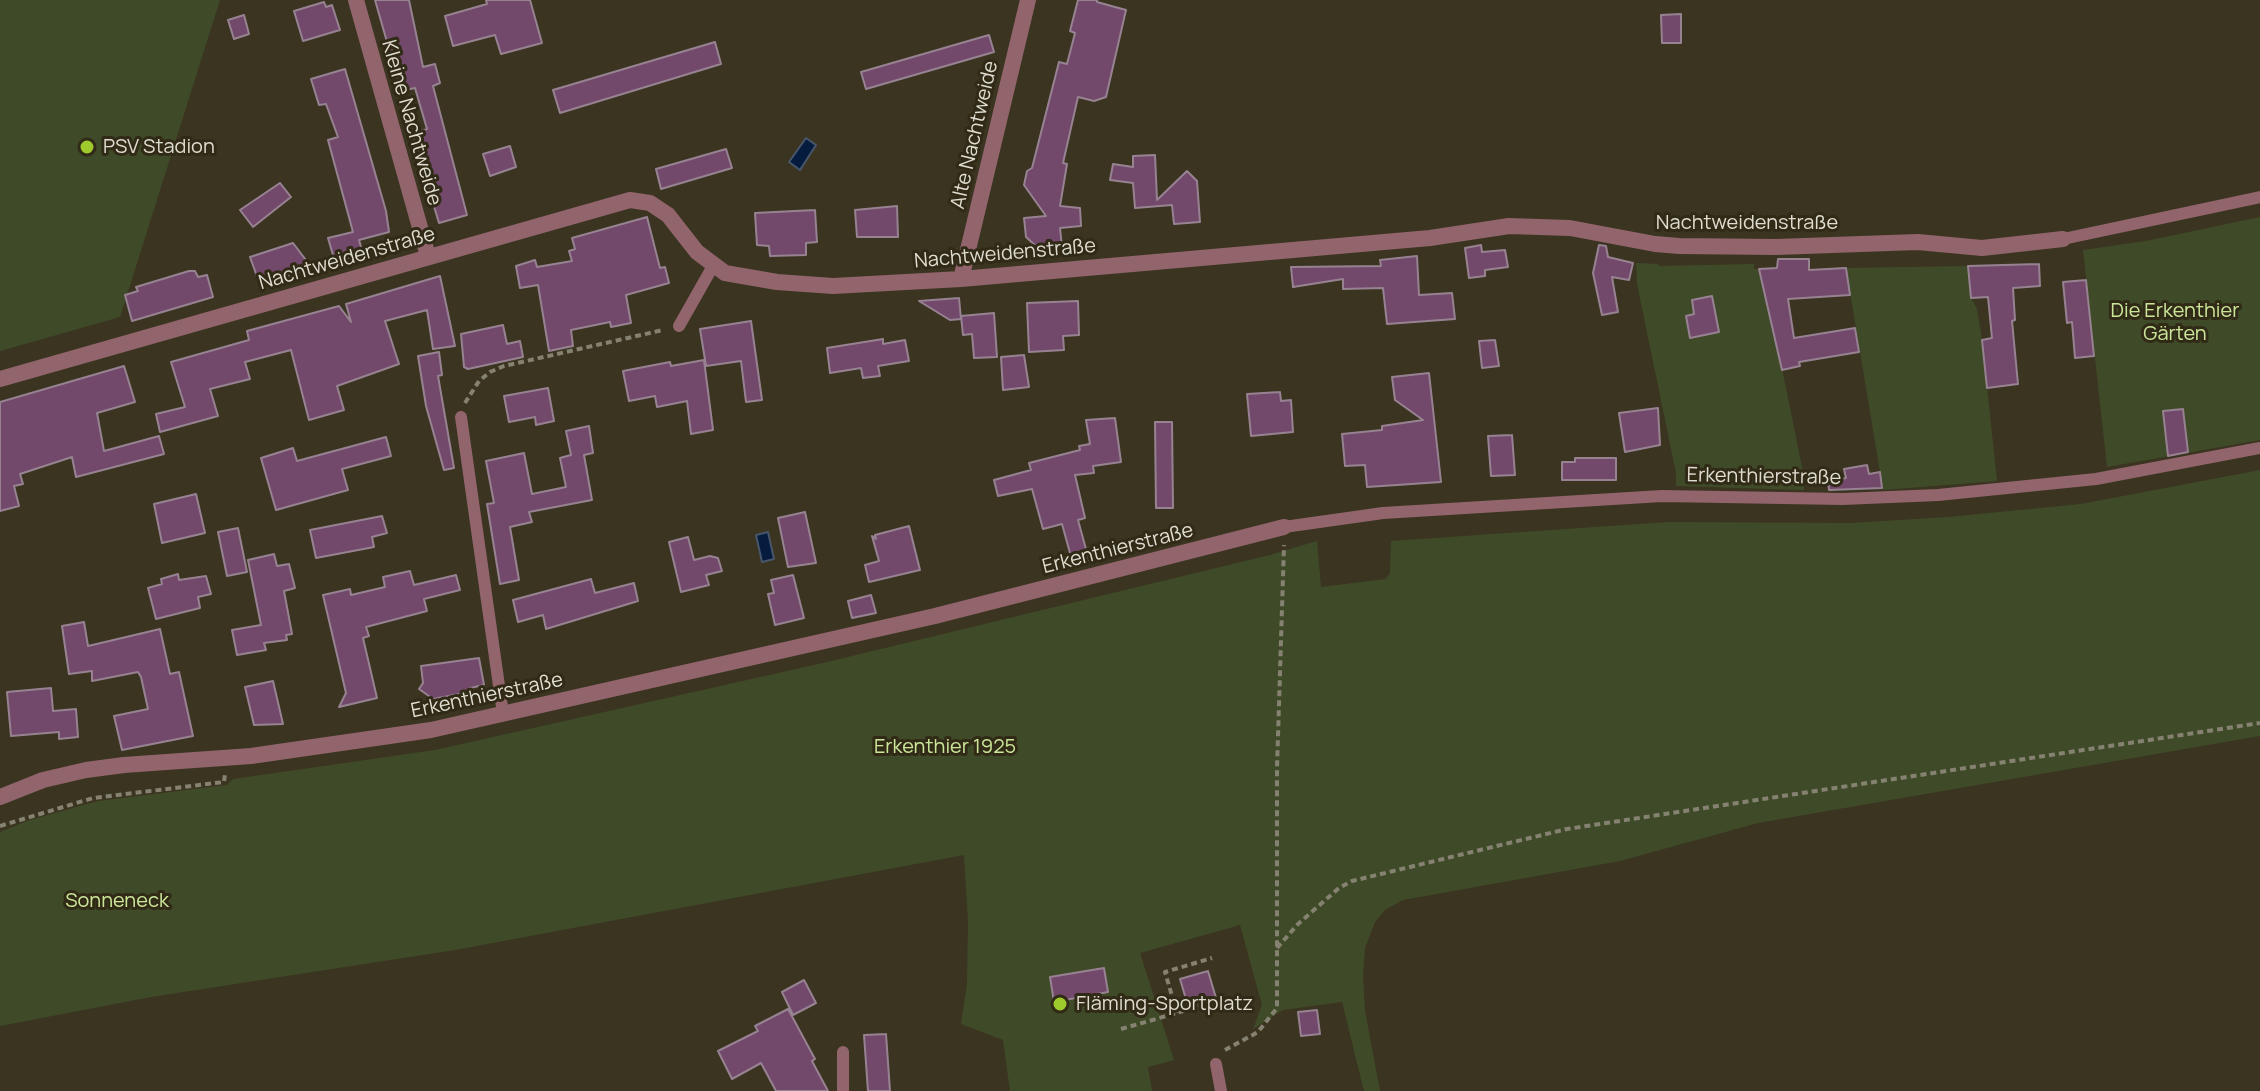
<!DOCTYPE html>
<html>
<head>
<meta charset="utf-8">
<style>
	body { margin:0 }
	canvas { display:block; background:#3a3420 }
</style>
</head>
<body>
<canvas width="2260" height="1091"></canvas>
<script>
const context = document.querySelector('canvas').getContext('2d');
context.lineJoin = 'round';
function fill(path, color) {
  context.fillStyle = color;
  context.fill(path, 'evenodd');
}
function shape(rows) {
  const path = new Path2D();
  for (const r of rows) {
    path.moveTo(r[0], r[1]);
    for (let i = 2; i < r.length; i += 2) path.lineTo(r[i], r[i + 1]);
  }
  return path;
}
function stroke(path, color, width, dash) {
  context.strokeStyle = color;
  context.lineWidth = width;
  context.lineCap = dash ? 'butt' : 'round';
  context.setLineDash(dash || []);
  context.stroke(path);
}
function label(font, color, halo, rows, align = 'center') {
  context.font = font + ' Manrope,sans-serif';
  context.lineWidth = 6;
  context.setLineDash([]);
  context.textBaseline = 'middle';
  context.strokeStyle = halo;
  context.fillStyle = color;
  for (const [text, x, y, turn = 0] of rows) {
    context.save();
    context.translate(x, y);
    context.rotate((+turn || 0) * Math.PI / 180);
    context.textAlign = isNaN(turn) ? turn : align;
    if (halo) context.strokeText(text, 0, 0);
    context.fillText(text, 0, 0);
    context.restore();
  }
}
fill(shape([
	[0,0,220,0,120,317,0,351],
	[2260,217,2260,440,2107,467,2083,250,2146,241],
	[1636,263,1658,264,1659,266,1754,264,1754,269,1759,269,1776,339,1804,477,1804,490,1676,486,1676,473,1637,284],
	[1968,266,1971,298,1977,309,1982,340,1997,481,1883,490,1846,268],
	[2260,470,2260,736,1758,823,1620,861,1403,900,1385,910,1375,922,1365,948,1363,976,1365,1011,1380,1091,1364,1091,1342,1002,1283,1010,1253,1029,1262,1005,1240,925,1140,953,1174,1060,1148,1067,1152,1091,1010,1091,1003,1040,961,1024,967,984,968,921,964,855,455,950,151,997,0,1026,0,832,30,820,98,801,227,785,233,779,435,750,823,663,1270,555,1317,541,1321,587,1386,579,1390,573,1391,541,1668,522,1851,523,1948,517,2081,504]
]), '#3f4b28');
const water = shape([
	[806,138,816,145,800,170,789,162,806,138],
	[768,532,774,559,762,562,756,535,768,532]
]);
fill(water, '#061c3f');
stroke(water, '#47566a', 2);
const building = shape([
	[375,0,409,0,423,67,435,64,440,83,433,86,467,215,439,223,421,163,414,160,418,154,412,133,427,129,415,88,401,91,375,0],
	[486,0,530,0,542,43,501,54,495,35,453,46,445,16,487,4,486,0],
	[1078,0,1097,0,1097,2,1126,10,1106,97,1094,101,1078,97,1063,163,1067,164,1060,206,1080,208,1081,226,1060,228,1062,247,1038,248,1026,237,1024,218,1046,216,1024,185,1027,171,1032,168,1059,62,1067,64,1075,33,1070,31,1078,0],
	[324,2,326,7,332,5,340,30,303,41,294,11,324,2],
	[1681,14,1681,43,1662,43,1661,15,1681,14],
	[244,15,249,34,234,39,228,20,244,15],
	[989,35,994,52,866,89,861,72,989,35],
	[715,42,721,64,560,113,553,90,715,42],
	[345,69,386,211,389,232,359,240,363,254,335,262,328,238,353,232,328,140,338,137,326,104,319,105,311,79,345,69],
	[510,146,516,167,490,176,483,154,510,146],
	[726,149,732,168,661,189,656,169,726,149],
	[1155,155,1157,200,1187,171,1197,181,1200,222,1174,224,1172,205,1135,208,1133,183,1110,180,1113,164,1133,167,1133,156,1155,155],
	[280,183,291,197,253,227,240,210,280,183],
	[897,206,898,237,857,237,855,210,897,206],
	[815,210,817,242,806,243,806,255,770,256,769,246,757,245,755,213,815,210],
	[647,217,660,268,665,267,669,283,626,295,631,323,611,327,610,322,571,330,573,346,549,351,538,285,520,288,516,266,535,260,537,267,572,261,569,251,575,249,572,238,647,217],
	[293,243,312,268,278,279,277,275,259,282,250,257,293,243],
	[1481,245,1482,252,1505,250,1508,267,1485,270,1485,276,1469,278,1465,248,1481,245],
	[1599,245,1606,246,1608,257,1633,263,1629,280,1612,277,1618,312,1602,315,1593,273,1599,245],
	[1417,256,1419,295,1452,293,1455,319,1387,324,1383,288,1343,289,1343,279,1293,287,1291,267,1381,266,1380,260,1417,256],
	[1778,259,1809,259,1809,270,1846,268,1850,295,1788,299,1794,338,1855,328,1859,352,1799,362,1800,366,1782,370,1759,269,1777,268,1778,259],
	[2039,264,2040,286,2013,288,2015,320,2012,321,2018,384,1987,388,1982,340,1992,338,1988,297,1971,298,1968,266,2039,264],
	[189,271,195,271,198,277,207,275,213,297,132,321,125,295,138,291,136,287,189,271],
	[440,276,455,346,433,349,427,310,385,321,399,364,337,386,344,410,309,420,291,350,245,362,250,379,210,389,218,416,160,432,156,414,185,407,171,362,249,340,247,331,339,306,351,322,346,304,440,276],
	[2086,280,2094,356,2075,358,2072,322,2067,323,2063,282,2086,280],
	[1712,296,1719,332,1690,338,1686,316,1694,314,1692,300,1712,296],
	[959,298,961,319,950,320,919,301,959,298],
	[1078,301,1079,335,1063,336,1064,350,1029,352,1027,303,1078,301],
	[994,313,997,357,974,358,972,334,963,335,961,316,994,313],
	[751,321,762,400,746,402,741,361,706,366,700,329,751,321],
	[503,325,507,344,520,341,523,357,468,369,464,367,461,334,503,325],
	[883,339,883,344,905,340,909,361,878,366,880,376,863,378,861,368,830,373,827,348,883,339],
	[1495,340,1499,366,1482,368,1479,341,1495,340],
	[439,352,442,375,438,376,454,468,444,470,426,406,418,356,439,352],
	[1024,355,1029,387,1003,390,1001,357,1024,355],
	[704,360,713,430,691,434,687,401,657,407,655,396,629,401,623,371,670,362,671,366,704,360],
	[124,366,135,402,97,413,104,451,159,436,164,454,76,477,72,457,20,474,23,484,14,486,19,506,0,511,0,402,124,366],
	[1429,373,1441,482,1367,487,1365,465,1345,466,1342,434,1382,430,1382,426,1423,420,1395,400,1392,377,1429,373],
	[548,388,554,421,536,425,535,417,509,422,504,396,548,388],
	[1280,392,1281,401,1291,400,1293,432,1251,436,1247,394,1280,392],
	[1658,408,1660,445,1625,452,1619,413,1658,408],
	[2183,409,2188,452,2168,456,2163,411,2183,409],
	[1115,418,1121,462,1093,466,1094,473,1075,475,1085,518,1078,520,1089,560,1073,564,1062,524,1043,529,1032,489,998,496,994,480,1031,470,1029,463,1080,450,1079,446,1090,444,1086,420,1115,418],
	[1155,422,1172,422,1173,508,1156,508,1155,422],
	[589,426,593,453,584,455,592,500,529,512,532,522,510,527,519,580,500,584,487,504,494,503,486,461,524,453,532,494,566,487,560,458,571,455,566,431,589,426],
	[1512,435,1515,475,1491,476,1488,436,1512,435],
	[386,437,391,456,342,469,348,490,276,510,261,458,293,448,297,461,386,437],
	[1575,458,1616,458,1616,480,1562,480,1562,462,1575,462,1575,458],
	[1867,465,1869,474,1880,472,1882,488,1829,490,1828,481,1846,478,1844,469,1867,465],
	[196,494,205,533,162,543,154,504,196,494],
	[805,512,816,563,788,567,778,518,805,512],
	[382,516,387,533,372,537,374,547,316,558,310,530,382,516],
	[909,526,920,570,869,582,865,565,879,561,872,536,876,539,875,535,909,526],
	[238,528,247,572,227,576,218,532,238,528],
	[688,537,694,560,710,556,718,558,722,571,706,575,709,585,681,592,669,542,688,537],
	[274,554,277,566,289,564,295,588,284,591,292,634,286,635,287,640,264,643,266,650,237,655,232,630,261,625,248,560,274,554],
	[410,571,414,585,456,575,460,590,424,599,427,611,366,627,369,636,363,638,377,698,339,707,346,693,323,595,350,589,351,595,385,587,383,577,410,571],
	[178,574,179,580,206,576,211,594,198,597,200,608,156,619,148,588,162,584,161,579,178,574],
	[793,575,804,618,775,625,768,594,774,593,771,580,793,575],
	[591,579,595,593,634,583,638,601,546,629,543,615,518,622,513,600,591,579],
	[871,595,876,613,852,618,848,601,871,595],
	[84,622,88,646,160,629,170,674,179,672,193,736,122,750,114,716,148,709,141,677,138,672,92,681,92,671,69,674,62,626,84,622],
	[479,658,484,685,470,688,470,692,433,699,419,689,423,683,421,666,479,658],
	[273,681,283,724,254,725,245,687,273,681],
	[51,688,53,711,76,709,78,737,59,739,59,732,11,736,7,692,51,688],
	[1104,968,1108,992,1054,1002,1050,977,1104,968],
	[1208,971,1216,998,1188,1006,1180,979,1208,971],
	[804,980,816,1003,793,1015,782,992,804,980],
	[788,1009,815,1059,812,1061,828,1091,776,1091,761,1063,732,1079,718,1051,758,1031,755,1026,788,1009],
	[1317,1010,1320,1034,1301,1036,1298,1012,1317,1010],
	[886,1034,890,1091,868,1091,864,1035,886,1034]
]);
fill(building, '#72496a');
stroke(building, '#978292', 2);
stroke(shape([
	[465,403,479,381,490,372,504,366,663,330],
	[0,826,93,798,224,782,225,774],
	[1277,948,1298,924,1339,888,1352,881,1567,829,2260,723],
	[1177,1013,1165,972,1212,958],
	[1121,1029,1201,1006],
	[1225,1050,1258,1032,1277,1008,1277,768,1284,545]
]), '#868271', 4, [6, 4]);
stroke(shape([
	[2063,239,2260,197],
	[679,326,713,266],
	[461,417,503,714],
	[1284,527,1383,513,1662,496,1843,499,1938,495,2096,479,2260,448],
	[1216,1064,1221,1091],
	[843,1091,843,1052]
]), '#92646c', 12);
stroke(shape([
	[356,0,428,256],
	[961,279,1028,0],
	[0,379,630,200,650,203,668,215,697,252,725,273,777,282,833,286,961,279,1430,238,1509,226,1570,228,1655,244,1679,246,1776,247,1918,242,1982,248,2063,239],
	[0,797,43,780,86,770,124,765,251,756,431,730,935,616,1284,527]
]), '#92646c', 16);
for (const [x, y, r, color] of [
	[87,147,8,"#9fca2d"],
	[1060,1004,8,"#9fca2d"]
]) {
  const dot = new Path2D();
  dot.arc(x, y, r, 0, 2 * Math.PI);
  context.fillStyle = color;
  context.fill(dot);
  stroke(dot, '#302a16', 3);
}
label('20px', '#dfdcd0', '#302a16', [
	["Kleine Nachtweide",411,123,74],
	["Alte Nachtweide",975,135,-77],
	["Nachtweidenstraße",1747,223],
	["Nachtweidenstraße",1005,254,-5],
	["Nachtweidenstraße",347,259,-16],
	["Erkenthierstraße",1764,477,1],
	["Erkenthierstraße",1118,549,-14],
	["Erkenthierstraße",487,696,-12]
]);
label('20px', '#dfdcd0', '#302a16', [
	["PSV Stadion",103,147],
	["Fläming-Sportplatz",1076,1004]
], 'left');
label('20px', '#cbe699', '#302a16', [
	["Die Erkenthier",2175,311],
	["Gärten",2175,334],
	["Erkenthier 1925",945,747],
	["Sonneneck",117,901]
]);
</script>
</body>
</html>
